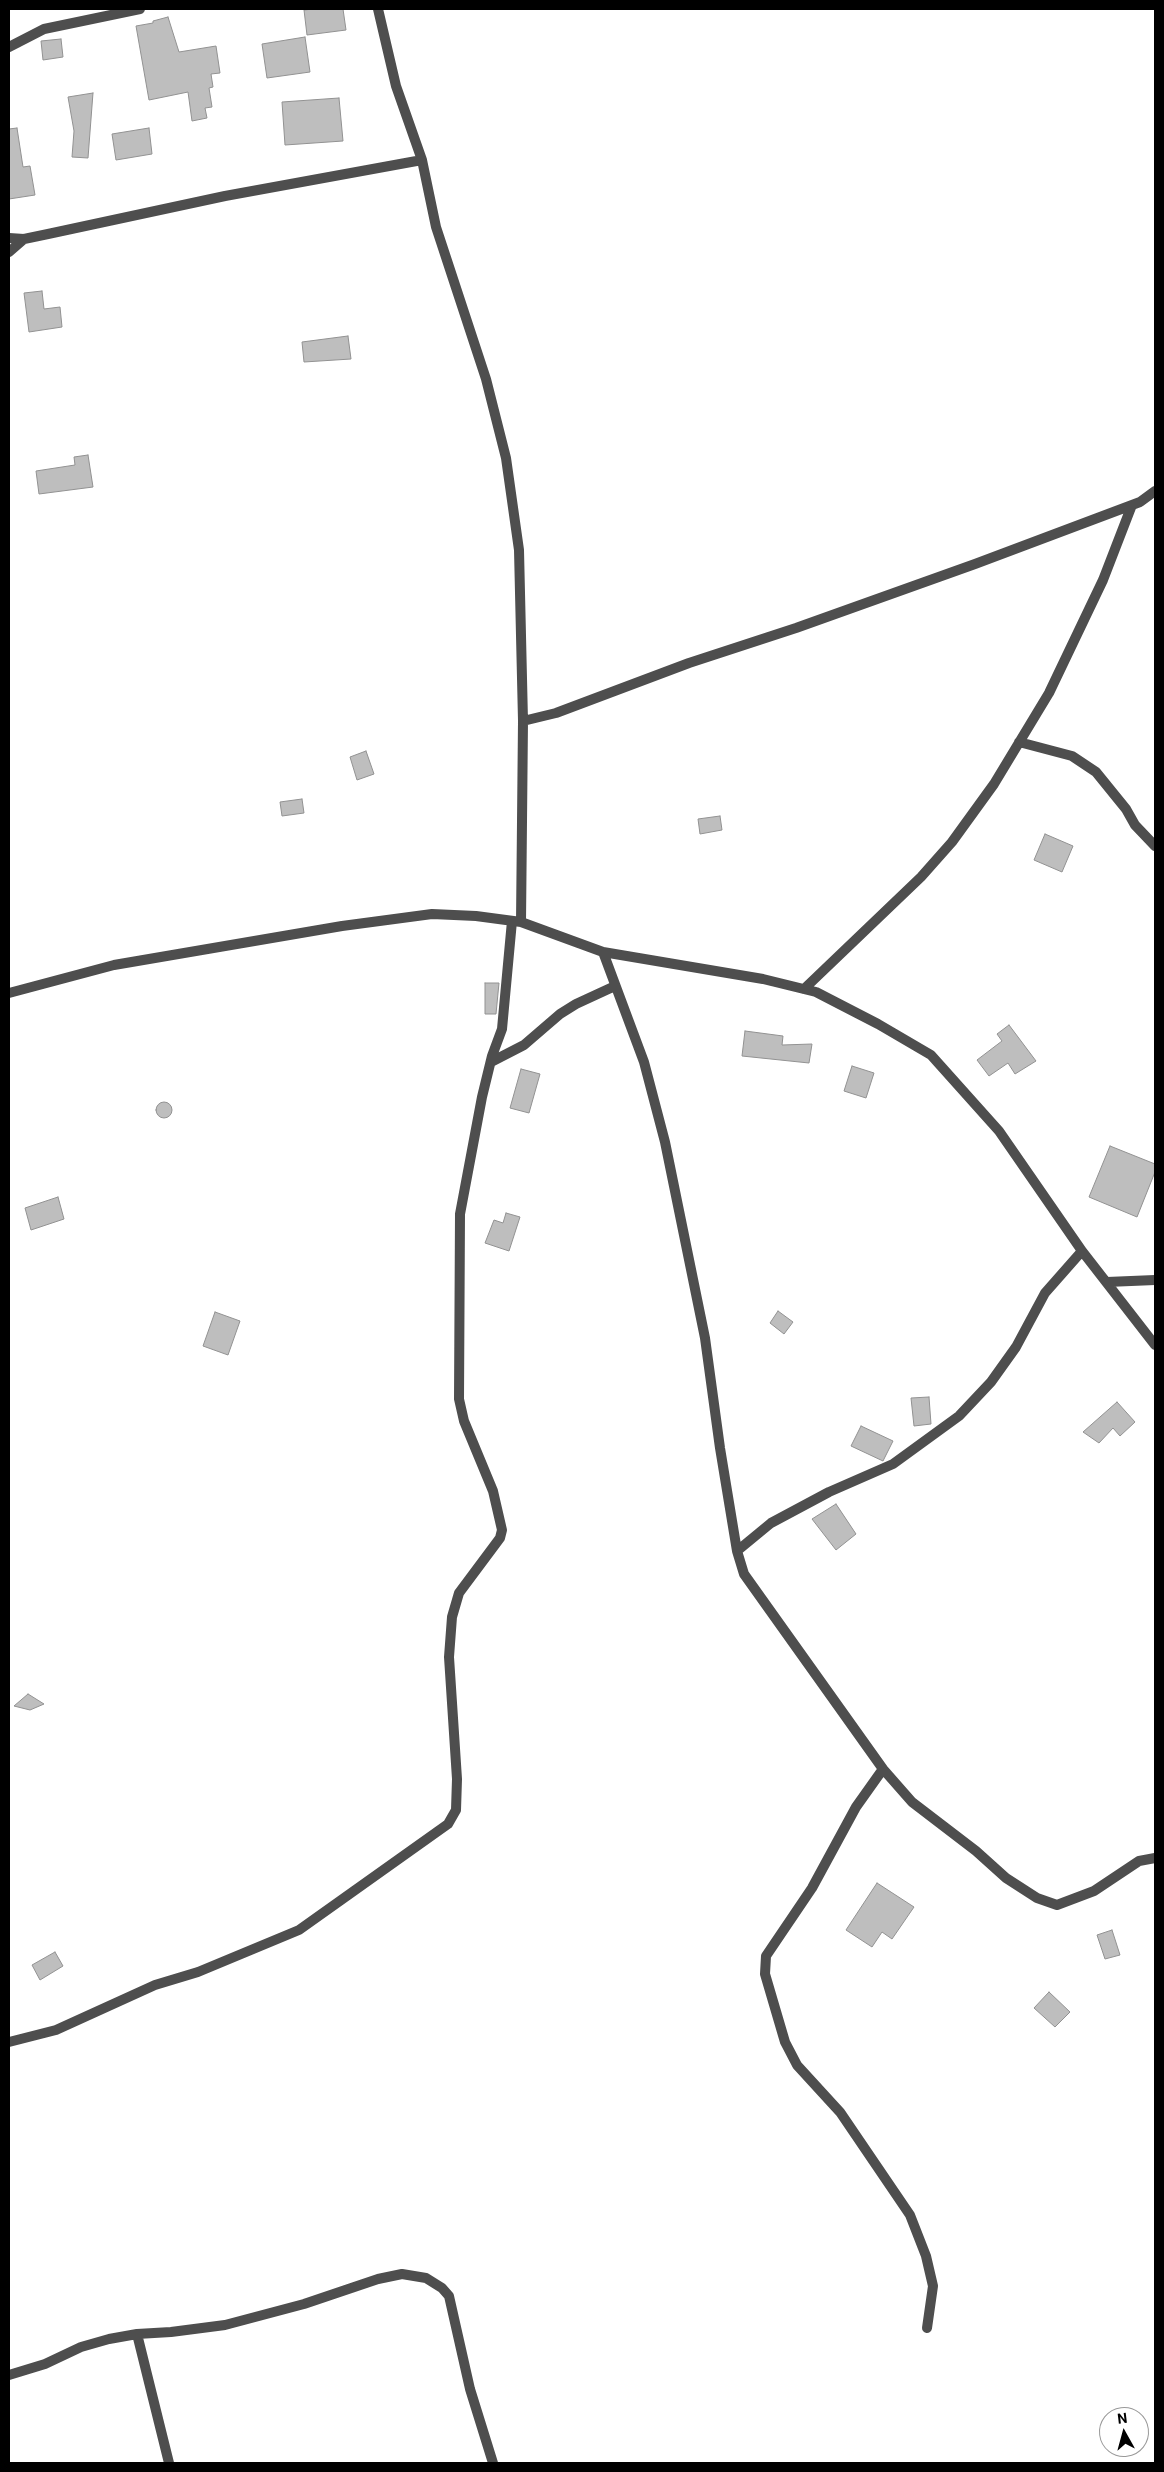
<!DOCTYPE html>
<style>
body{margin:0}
#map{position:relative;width:1164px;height:2472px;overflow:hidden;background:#fff;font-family:Roboto,sans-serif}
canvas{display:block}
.frame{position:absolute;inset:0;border:10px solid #000;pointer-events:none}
.north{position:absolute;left:1099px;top:2407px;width:50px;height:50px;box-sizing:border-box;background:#fff;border:1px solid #999;border-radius:50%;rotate:353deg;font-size:14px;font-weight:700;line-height:20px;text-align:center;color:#000}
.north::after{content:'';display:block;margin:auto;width:18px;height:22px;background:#000;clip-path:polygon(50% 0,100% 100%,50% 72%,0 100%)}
</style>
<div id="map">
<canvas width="1164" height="2472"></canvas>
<div class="frame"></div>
<div class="north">N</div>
</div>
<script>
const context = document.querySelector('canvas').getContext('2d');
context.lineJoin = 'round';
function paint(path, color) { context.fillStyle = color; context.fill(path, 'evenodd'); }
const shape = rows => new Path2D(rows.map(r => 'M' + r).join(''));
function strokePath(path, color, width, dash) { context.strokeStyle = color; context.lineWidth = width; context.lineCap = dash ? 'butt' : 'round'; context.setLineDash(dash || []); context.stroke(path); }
const building = shape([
 [313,9,343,9,346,30,307,35,304,10,313,9],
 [168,17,179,52,216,46,220,73,211,74,213,87,209,88,212,107,205,108,207,118,192,121,188,92,149,100,136,26,153,23,153,21,168,17],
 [305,37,310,72,267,78,262,44,305,37],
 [61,39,63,57,43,60,41,41,61,39],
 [93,93,88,158,72,157,74,131,68,97,93,93],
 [339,98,343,141,285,145,282,102,339,98],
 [17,128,23,167,30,166,35,195,9,199,9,129,17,128],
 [149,128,152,154,116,160,112,134,149,128],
 [42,291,44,309,60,307,62,327,29,332,24,293,42,291],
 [348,336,351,359,304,362,302,342,348,336],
 [88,455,93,487,39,494,36,471,75,465,74,457,88,455],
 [366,751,374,774,357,780,350,757,366,751],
 [302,799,304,813,282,816,280,802,302,799],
 [720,816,722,830,700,834,698,819,720,816],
 [1045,834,1073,846,1062,872,1034,860,1045,834],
 [485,983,499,983,496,1014,485,1014,485,983],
 [1009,1025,1036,1061,1015,1074,1008,1063,989,1076,977,1060,1002,1041,997,1034,1009,1025],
 [745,1031,783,1036,782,1045,812,1044,809,1063,742,1056,745,1031],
 [852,1066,874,1073,866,1098,844,1091,852,1066],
 [521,1069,540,1074,529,1113,510,1108,521,1069],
 '156 1110a8 8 0 1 1 16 0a8 8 0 1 1-16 0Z',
 [1110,1146,1155,1164,1155,1172,1137,1217,1089,1197,1110,1146],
 [58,1197,64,1219,31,1230,25,1208,58,1197],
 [506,1213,520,1217,509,1251,485,1243,494,1220,503,1223,506,1213],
 [778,1311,793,1322,784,1334,770,1323,778,1311],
 [215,1312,240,1321,228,1355,203,1346,215,1312],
 [929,1397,931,1424,914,1426,911,1398,929,1397],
 [1117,1402,1135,1422,1120,1436,1113,1428,1099,1443,1083,1432,1117,1402],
 [861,1426,893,1441,883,1461,851,1446,861,1426],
 [836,1504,856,1534,836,1550,812,1519,836,1504],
 [28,1694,44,1704,30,1710,14,1706,28,1694],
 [877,1883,914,1907,892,1939,882,1932,872,1947,846,1930,877,1883],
 [1112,1930,1120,1955,1105,1959,1097,1935,1112,1930],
 [55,1952,63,1966,40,1980,32,1965,55,1952],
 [1049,1992,1070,2012,1055,2027,1034,2008,1049,1992]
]);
const minor = shape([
 [378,9,396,86,422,160,436,227,486,379,506,458,519,550,523,721,521,922],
 [9,47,44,29,140,9],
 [9,238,24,239],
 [9,252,24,239,48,234,225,196,422,160],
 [523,721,556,713,689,663,796,628,975,564,1140,502,1155,491],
 [1019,742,1072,756,1096,772,1126,809,1135,825,1155,846],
 [603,952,644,1062,665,1142,705,1338,720,1448,737,1551,744,1574,883,1769,912,1802,976,1851,1006,1878,1037,1898,1057,1905,1094,1891,1139,1861,1155,1858],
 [804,989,921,877,952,842,994,784,1049,693,1103,580,1132,505],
 [9,993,114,965,342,926,432,914,476,916,521,922,603,952,763,979,816,992,878,1024,931,1055,999,1131,1082,1251,1155,1345],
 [491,1062,524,1045,560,1014,576,1004,615,986],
 [1107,1282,1155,1280],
 [737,1551,771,1523,829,1492,893,1464,959,1416,991,1382,1016,1347,1045,1293,1082,1251],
 [883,1769,856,1807,812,1888,766,1956,765,1974,785,2042,797,2065,840,2112,910,2215,926,2256,933,2286,927,2328],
 [9,2042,56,2030,155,1985,198,1972,299,1930,448,1824,456,1810,457,1779,449,1657,452,1617,459,1593,500,1538,502,1530,493,1491,464,1421,459,1399,460,1214,482,1097,492,1056,502,1029,512,921],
 [137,2334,169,2463],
 [9,2375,45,2364,81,2347,109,2339,137,2334,171,2332,225,2325,304,2304,378,2279,402,2274,426,2278,442,2288,449,2296,470,2389,493,2463]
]);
paint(building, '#bebebe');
strokePath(building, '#929292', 1);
strokePath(minor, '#4e4e4e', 10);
</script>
